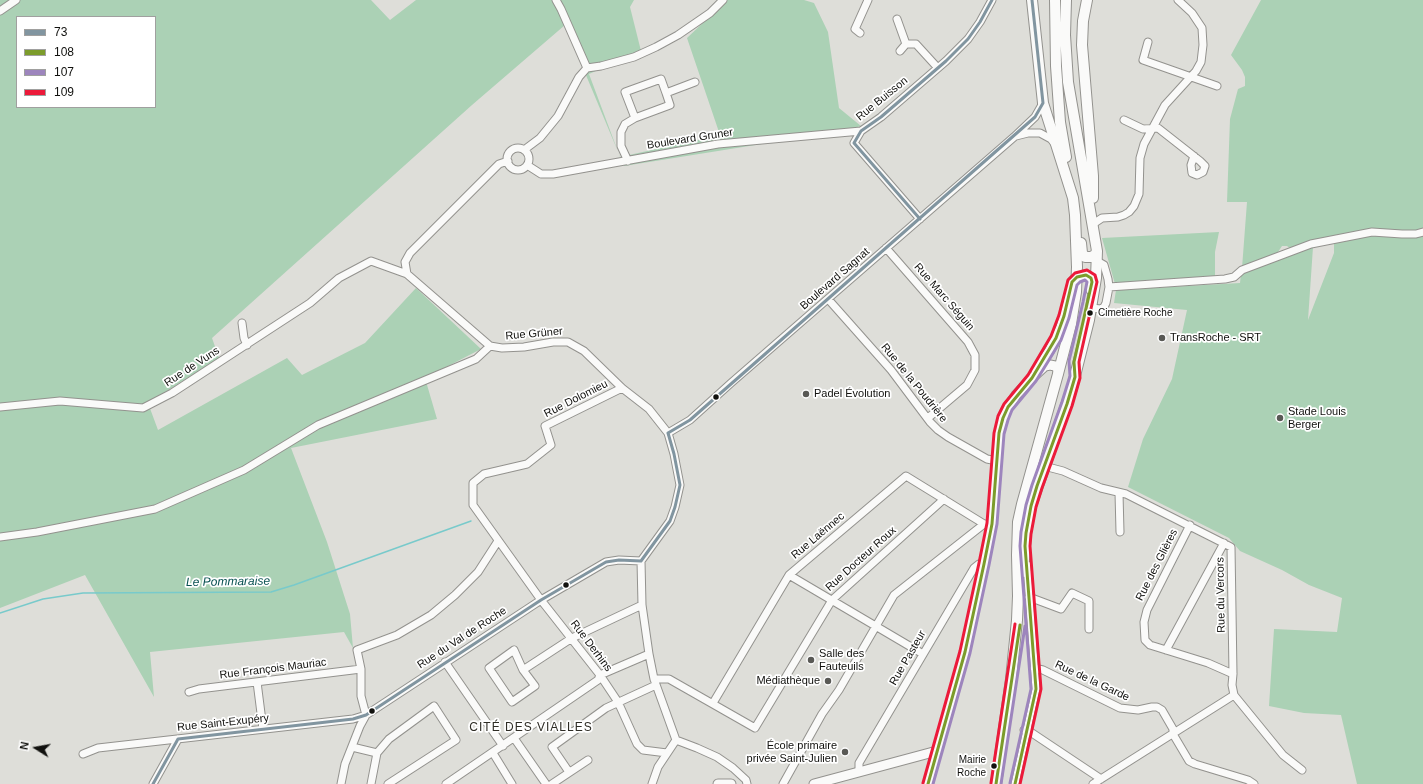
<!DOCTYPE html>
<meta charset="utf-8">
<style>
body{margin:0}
#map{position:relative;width:1423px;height:784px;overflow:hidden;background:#deded9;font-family:Arial,sans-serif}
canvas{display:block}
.legend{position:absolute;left:16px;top:16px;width:140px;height:92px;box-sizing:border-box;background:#fff;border:1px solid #a0a09f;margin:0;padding:5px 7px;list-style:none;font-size:12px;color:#11110e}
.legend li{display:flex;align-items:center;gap:8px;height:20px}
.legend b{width:20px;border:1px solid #a0a09f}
.north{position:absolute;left:16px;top:728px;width:40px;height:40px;-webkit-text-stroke:3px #fff;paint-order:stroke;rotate:281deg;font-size:11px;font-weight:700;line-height:16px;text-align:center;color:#11110e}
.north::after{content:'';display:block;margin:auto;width:14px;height:18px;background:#11110e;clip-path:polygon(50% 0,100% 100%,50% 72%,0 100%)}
</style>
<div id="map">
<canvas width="1423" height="784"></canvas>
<ul class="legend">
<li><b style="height:5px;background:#8195a0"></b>73</li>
<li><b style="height:5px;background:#7c9c2b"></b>108</li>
<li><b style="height:5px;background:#9d85bd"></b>107</li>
<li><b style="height:5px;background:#ec1a3a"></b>109</li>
</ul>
<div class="north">N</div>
</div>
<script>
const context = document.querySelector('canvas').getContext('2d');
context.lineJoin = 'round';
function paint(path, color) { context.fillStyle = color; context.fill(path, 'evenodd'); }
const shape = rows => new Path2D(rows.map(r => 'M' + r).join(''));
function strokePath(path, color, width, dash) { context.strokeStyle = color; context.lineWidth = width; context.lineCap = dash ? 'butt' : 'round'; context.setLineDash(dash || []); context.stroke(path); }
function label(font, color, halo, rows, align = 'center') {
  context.font = font + ' Arial,sans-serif'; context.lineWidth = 3.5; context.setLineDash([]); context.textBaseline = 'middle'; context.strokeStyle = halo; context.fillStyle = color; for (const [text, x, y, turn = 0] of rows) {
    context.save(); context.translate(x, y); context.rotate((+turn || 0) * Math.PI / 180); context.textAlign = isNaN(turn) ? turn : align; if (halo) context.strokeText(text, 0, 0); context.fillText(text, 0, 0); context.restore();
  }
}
const green = shape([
 [0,0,371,0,390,20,416,0,634,0,630,7,641,51,589,74,620,157,720,135,687,38,727,0,804,0,814,3,828,32,839,108,861,126,843,131,624,166,565,25,472,105,212,338,219,358,148,403,158,430,287,358,302,375,365,343,416,288,481,349,425,378,437,419,291,448,327,542,350,614,353,648,344,632,150,652,154,697,85,575,0,608],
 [17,17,155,17,155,107,17,107],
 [1261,0,1423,0,1423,784,1357,784,1341,715,1304,713,1269,706,1274,629,1337,632,1342,598,1309,585,1282,570,1240,551,1229,538,1128,487,1143,439,1172,379,1187,310,1114,303,1116,290,1240,283,1241,274,1313,247,1308,320,1334,253,1334,236,1291,249,1287,246,1282,246,1276,255,1242,268,1247,202,1227,202,1230,119,1238,89,1245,86,1245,77,1242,70,1231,55],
 [1219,232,1215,252,1215,277,1115,284,1102,238]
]);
const stream = shape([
 [0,613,43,599,83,593,271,592,294,585,471,521]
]);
const minor = shape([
 [556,0,561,9,587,68],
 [0,11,16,0],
 [897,19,906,44],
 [860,33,855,29,868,0],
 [1148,42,1143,60,1217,86],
 [900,51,906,44,916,44,937,67],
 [666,93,661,79,625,92,635,118,670,105,666,93,695,82],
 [1124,120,1143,129,1158,128,1200,161,1205,166,1203,172,1197,175,1192,173,1191,165,1194,156],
 [1016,136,1028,133,1040,133,1051,139,1055,144],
 '507 159a11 11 0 1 1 22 0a11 11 0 1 1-22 0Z',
 [524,150,540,138,558,116,579,77,587,68,601,66,634,57,656,47,678,35,710,13,723,0],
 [628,161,621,146,621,132,625,124,635,118],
 [527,165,541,174,553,174,718,144,861,131],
 [920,219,854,143,861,131,881,117,946,61,968,39,980,22,992,0],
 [1093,224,1102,218,1118,217,1124,215,1129,212,1134,206,1139,194,1140,158,1144,144,1165,105,1196,71,1201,62,1203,45,1202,28,1192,13,1178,0],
 [886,248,968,342,975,355,975,370,967,385,928,418],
 [407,274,405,262,410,253,499,164,508,161],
 [1109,287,1225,279,1234,277,1242,270,1311,244,1372,232,1402,234,1416,234,1423,232],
 [828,299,891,370,930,422,938,430,948,437,987,459,997,461],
 [1091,308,1101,309,1104,307,1106,303,1109,287,1108,279,1104,265,1097,261],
 [242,323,244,338,247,345],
 [622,388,545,426,551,445,527,464,484,474,473,483,473,505,541,600,600,675,618,702,637,744,643,750,667,753],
 [0,407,60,401,143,408,172,393,310,303,339,278,371,261,407,274,490,346,502,348,524,347,553,342,568,342,584,351,622,388,649,409,668,433,674,454,680,485,675,507,670,521,641,561,642,605,649,654,654,679,676,740],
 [668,433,690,420,731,383,1014,137,1035,117,1043,103],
 [1044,466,1063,471,1101,488,1126,494,1231,547,1233,674,1232,685,1234,695,1283,755,1302,770],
 [1119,493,1120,532],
 [1190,525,1147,610,1144,622,1145,640,1150,645,1208,663,1233,674],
 [0,537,37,532,155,509,244,470,318,425,476,359,490,346],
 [789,575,923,654],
 [1029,597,1061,609,1072,593,1089,601,1089,629],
 [514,650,523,670,535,686,512,702,489,668,514,650],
 [1166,650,1224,543],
 [445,662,503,746],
 [1034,668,1043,670,1120,708,1138,710,1152,707,1157,707,1162,710,1173,729,1173,734,1189,761,1195,764,1248,780,1254,784],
 [523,670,572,638,642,605],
 [654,679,669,679,755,728,832,600,944,499],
 [257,682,263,729],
 [189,692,199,689,361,669],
 [713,703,789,575,906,476,984,524],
 [366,715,361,696,361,669,357,650,397,635,431,615,455,595,478,572,498,541],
 [1024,730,1029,731,1101,779],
 [514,738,546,784],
 [676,740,697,748,717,757,733,768,746,780,747,784],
 [352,747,377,753],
 [493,753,512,784],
 [83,754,98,748,353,719,366,715],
 [569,772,552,747,606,708,656,685],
 [859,772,859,763,974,568,979,564,984,564],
 [153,784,178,739],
 [341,784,345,764,360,726,366,715,541,600,606,562,619,560,641,561],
 [371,784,377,753,389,739,434,706,456,740,388,784],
 [446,784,598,680,600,675,649,654],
 [552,784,588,760],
 [652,784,658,767,676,740],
 [783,784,822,714,839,690,894,595,984,524,987,524],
 [1015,784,1036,689,1027,565],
 [1093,784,1234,695]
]);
const tertiary = shape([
 [1036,371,1050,350,1061,327,1068,302,1072,282,1077,277,1083,275,1089,276,1092,282,1091,290],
 [718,784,731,784],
 [814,784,937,751],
 [928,784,965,652,984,564,992,524,999,433,1003,418,1008,407,1016,395,1032,378,1045,366,1050,365,1055,366,1058,369,1058,374]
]);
const secondary = shape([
 [1055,0,1056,66,1060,122,1066,157],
 [1087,0,1083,21,1082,45,1093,176,1093,198],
 [1081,243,1082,253,1085,257,1091,257,1095,255,1097,251],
 [1023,572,1026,533,1031,506,1072,388,1089,320,1096,278,1097,251,1068,82,1065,35,1066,0],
 [996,784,1011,679,1017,620,1018,596,1017,555,1018,522,1022,504,1058,374,1071,324,1076,292,1077,267,1075,215,1073,198,1043,103,1032,0]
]);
const bus1 = shape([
 [920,219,854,143,861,131,881,117,946,61,968,39,980,22,992,0],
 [668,433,690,420,1035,117,1043,103,1032,0],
 [641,561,670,521,675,507,680,485,674,454,668,433],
 [178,739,353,719,366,715,541,600,606,562,619,560,641,561],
 [153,784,178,739]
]);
const bus2 = shape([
 [928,784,965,652,984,564,992,524,999,433,1003,418,1008,407,1032,378,1056,338,1064,316,1072,282,1077,277,1086,275,1091,278,1092,282,1074,362,1075,377,1067,404,1037,486,1031,506,1026,533,1025,546,1036,689,1015,784],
 [996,784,1020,625]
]);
const bus3 = shape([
 [933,784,970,653,989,565,997,524,1004,434,1008,420,1012,410,1036,381,1049,360,1061,340,1069,318,1077,285,1080,282,1085,280,1087,282,1083,302,1069,361,1070,376,1062,402,1032,485,1026,505,1021,532,1020,546,1031,689,1010,783],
 [1001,784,1025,626]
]);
const bus4 = shape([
 [923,783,960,651,979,563,987,523,994,433,998,416,1004,404,1028,375,1051,336,1059,315,1068,280,1075,273,1087,270,1095,275,1097,282,1079,362,1080,378,1072,406,1042,488,1036,507,1031,534,1030,546,1041,689,1020,784],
 [991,783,1015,624]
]);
const markers = [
 [1090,313,3.5,"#11110e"],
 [1162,338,4,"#595955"],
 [806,394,4,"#595955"],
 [716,397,3.5,"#11110e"],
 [1280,418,4,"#595955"],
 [566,585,3.5,"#11110e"],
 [811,660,4,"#595955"],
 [828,681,4,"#595955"],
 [372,711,3.5,"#11110e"],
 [845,752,4,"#595955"],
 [994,766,3.5,"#11110e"]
];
const busNames = [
 ["Cimetière Roche",1098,313],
 ["Mairie",986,760,"right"],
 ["Roche",986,773,"right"]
];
const streetNames = [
 ["Rue Buisson",882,99,-39],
 ["Boulevard Gruner",690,139,-9],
 ["Boulevard Sagnat",835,279,-41],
 ["Rue Marc Séguin",944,297,49],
 ["Rue Grüner",534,334,-5],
 ["Rue de Vuns",192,367,-33],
 ["Rue de la Poudrière",914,383,51],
 ["Rue Dolomieu",576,399,-27],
 ["Rue Laënnec",818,536,-40],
 ["Rue Docteur Roux",861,559,-42],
 ["Rue des Glières",1157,565,-63],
 ["Rue du Vercors",1221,595,-91],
 ["Rue du Val de Roche",462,638,-33],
 ["Rue Derhins",591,646,53],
 ["Rue Pasteur",908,658,-60],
 ["Rue François Mauriac",273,669,-7],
 ["Rue de la Garde",1092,681,25],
 ["Rue Saint-Exupéry",223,723,-6]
];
const poiNames = [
 ["TransRoche - SRT",1170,338],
 ["Padel Évolution",814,394],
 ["Stade Louis",1288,412],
 ["Berger",1288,425],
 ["Salle des",819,654],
 ["Fauteuils",819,667],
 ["Médiathèque",820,681,"right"],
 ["École primaire",837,746,"right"],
 ["privée Saint-Julien",837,759,"right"]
];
const waterNames = [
 ["Le Pommaraise",228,582,-1]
];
const neighbourhoodNames = [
 ["CITÉ DES VIALLES",531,728]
];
paint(green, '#abd1b5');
strokePath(stream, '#78cacb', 1.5);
strokePath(minor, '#93928e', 9);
strokePath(tertiary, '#93928e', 11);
strokePath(secondary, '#93928e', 12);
strokePath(minor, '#fafaf9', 7);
strokePath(tertiary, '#fafaf9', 9);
strokePath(secondary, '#fafaf9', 10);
strokePath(bus1, '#8195a0', 3);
strokePath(bus2, '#7c9c2b', 3);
strokePath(bus3, '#9d85bd', 3);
strokePath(bus4, '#ec1a3a', 3);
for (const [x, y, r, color] of markers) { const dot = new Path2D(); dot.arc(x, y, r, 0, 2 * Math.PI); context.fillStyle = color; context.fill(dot); strokePath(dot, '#fff', 1.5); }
label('10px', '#11110e', '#fff', busNames, 'left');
label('11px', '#11110e', '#fff', streetNames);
label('11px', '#11110e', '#fff', poiNames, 'left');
label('italic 12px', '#095152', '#fff', waterNames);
context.letterSpacing = '1px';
label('12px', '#2e2c25', '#fff', neighbourhoodNames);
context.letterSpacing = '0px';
</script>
